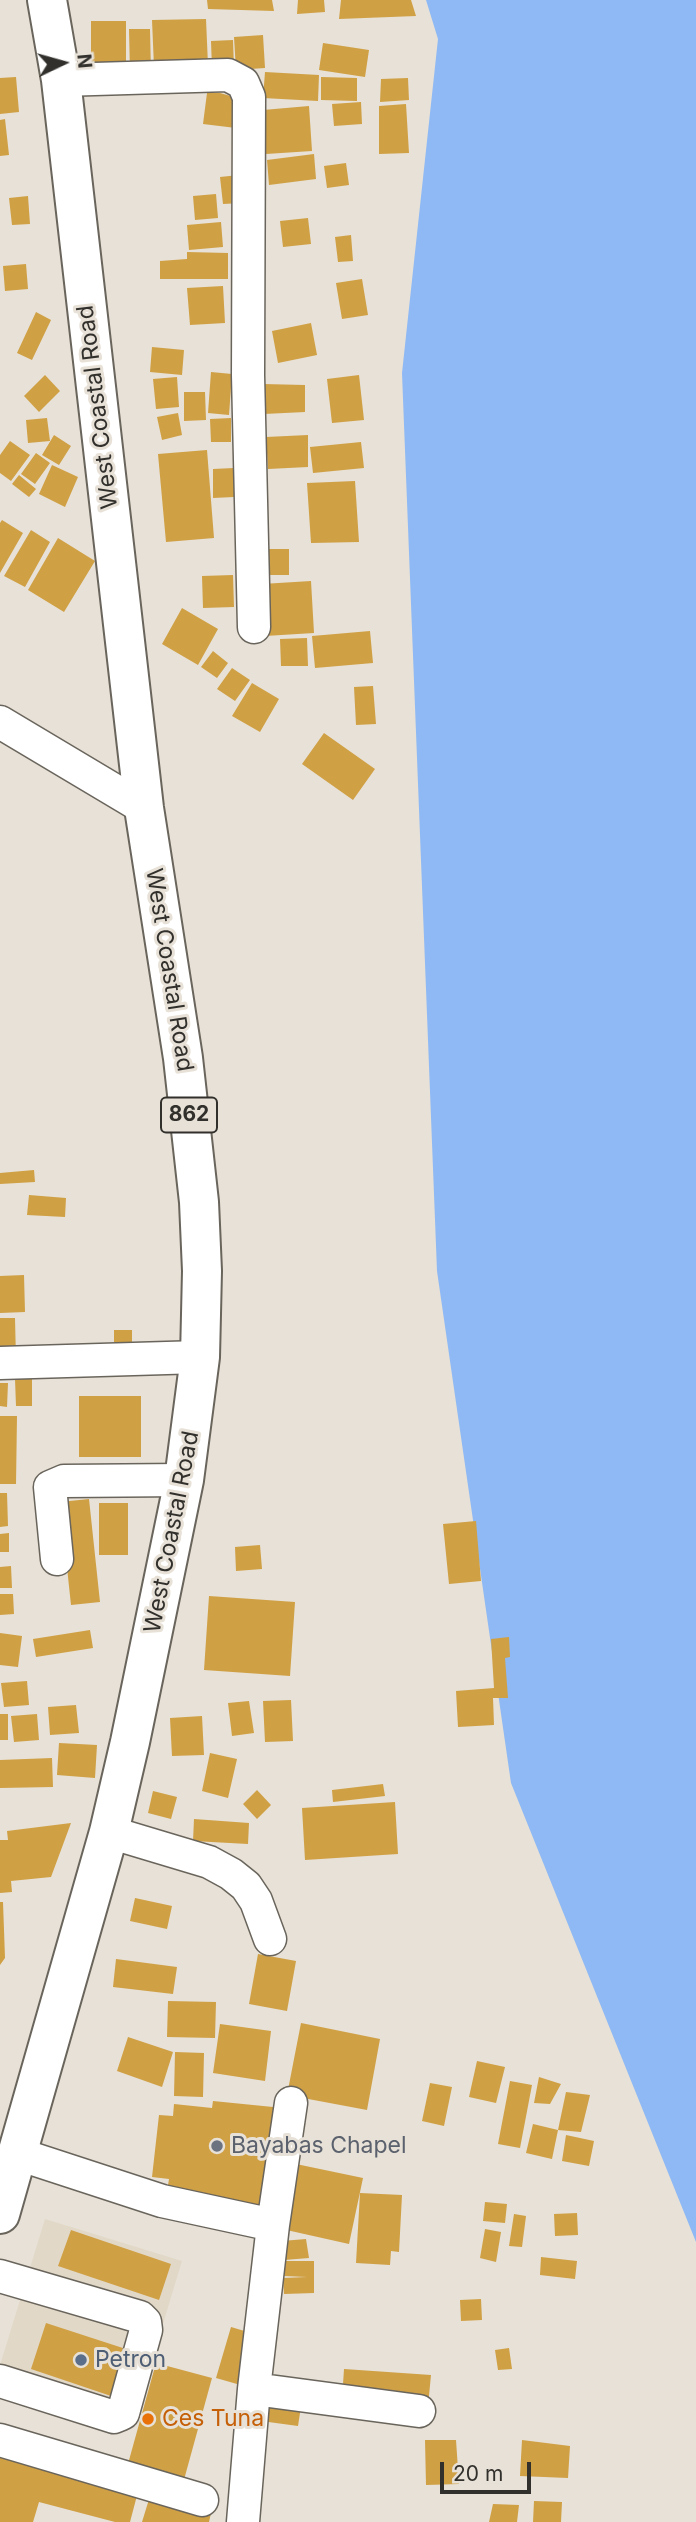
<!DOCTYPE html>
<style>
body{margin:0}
#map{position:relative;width:696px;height:2522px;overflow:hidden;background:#e7e1d7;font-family:Inter,sans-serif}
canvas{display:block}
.north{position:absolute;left:28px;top:28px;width:70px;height:70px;-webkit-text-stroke:5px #e7e1d7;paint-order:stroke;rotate:85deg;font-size:19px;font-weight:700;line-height:28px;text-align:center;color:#32302c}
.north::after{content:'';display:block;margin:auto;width:24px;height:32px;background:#32302c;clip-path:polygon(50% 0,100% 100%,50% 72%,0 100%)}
.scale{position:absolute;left:440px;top:2462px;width:91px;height:32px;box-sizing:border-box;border:4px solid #32302c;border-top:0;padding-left:9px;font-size:21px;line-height:24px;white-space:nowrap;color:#32302c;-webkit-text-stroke:5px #e7e1d7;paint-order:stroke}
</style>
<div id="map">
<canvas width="696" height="2522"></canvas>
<div class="north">N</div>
<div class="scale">20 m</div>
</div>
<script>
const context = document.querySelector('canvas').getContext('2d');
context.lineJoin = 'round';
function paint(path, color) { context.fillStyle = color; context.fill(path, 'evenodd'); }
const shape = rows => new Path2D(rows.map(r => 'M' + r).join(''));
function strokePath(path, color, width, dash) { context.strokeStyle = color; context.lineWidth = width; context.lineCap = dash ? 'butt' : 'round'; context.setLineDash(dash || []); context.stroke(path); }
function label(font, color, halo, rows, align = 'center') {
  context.font = font + ' Inter,sans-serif'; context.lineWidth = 6; context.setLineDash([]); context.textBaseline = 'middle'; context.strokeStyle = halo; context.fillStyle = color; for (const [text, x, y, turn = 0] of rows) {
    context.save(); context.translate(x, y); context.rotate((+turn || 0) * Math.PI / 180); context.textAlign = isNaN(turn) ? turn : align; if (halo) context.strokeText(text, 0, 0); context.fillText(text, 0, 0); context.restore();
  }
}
const built = shape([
 [45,2219,182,2261,136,2413,0,2371,0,2365]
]);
const water = shape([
 [426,0,696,0,696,2242,511,1783,437,1271,402,373,438,39]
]);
const building = shape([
 [207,0,272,0,274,11,208,9],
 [298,0,324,0,325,12,297,14],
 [341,0,411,0,416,16,339,19],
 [206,19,208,65,154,67,152,20],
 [91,21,126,21,126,73,91,73],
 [129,29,150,29,151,73,130,73],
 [263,35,265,68,236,70,234,37],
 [233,40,234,68,212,69,211,41],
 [323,43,369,50,365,77,319,70],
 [265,72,319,75,318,101,263,98],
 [16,77,19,112,0,114,0,78],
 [321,77,357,78,357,101,321,100],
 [408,78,409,100,380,102,381,79],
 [207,93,220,93,234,97,236,128,203,124],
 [361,102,362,124,334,126,332,104],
 [406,104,409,153,379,154,379,106],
 [309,106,312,151,266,154,263,110],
 [5,119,9,155,0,156,0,120],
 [314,154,316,179,269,185,267,160],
 [346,163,349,185,327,188,324,166],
 [239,175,242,203,223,204,220,177],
 [216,194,218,218,195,220,193,196],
 [28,196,30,224,12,225,9,198],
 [308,218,311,244,283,247,280,221],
 [221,222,223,247,189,250,187,225],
 [351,235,353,261,338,262,335,237],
 [187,252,228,253,228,279,160,279,160,261,187,259],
 [26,264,28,289,5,291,3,266],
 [362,279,368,315,342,319,336,283],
 [223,286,225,323,190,325,187,288],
 [36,312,51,320,32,360,17,353],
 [311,323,317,355,278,363,272,331],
 [152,347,184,350,182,375,150,372],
 [211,372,232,374,229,415,208,413],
 [45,375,60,391,39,412,24,396],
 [359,375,364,420,332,423,327,379],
 [177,377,179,407,156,409,153,379],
 [263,384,305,385,305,412,264,414],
 [184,392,205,392,206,420,184,421],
 [178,413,182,435,162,440,157,417],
 [47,418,50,441,28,443,26,420],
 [231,418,231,442,211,442,210,419],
 [54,435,71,446,59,465,42,455],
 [308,435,308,467,268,469,266,437],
 [10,441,30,455,11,481,0,473,0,455],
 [361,442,364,468,313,473,310,447],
 [207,450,214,538,166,542,158,454],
 [36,453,50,463,35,484,21,474],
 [52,465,78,477,65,507,39,494],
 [234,468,234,497,213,498,213,469],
 [19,475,36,489,29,497,12,484],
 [355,481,359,542,311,543,307,483],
 [2,520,23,533,0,573,0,523],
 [31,530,50,542,25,587,4,576],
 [58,538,95,561,64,612,28,590],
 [262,549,289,549,289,575,262,575],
 [233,575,234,607,203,608,202,576],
 [311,581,314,633,265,636,262,584],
 [182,608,218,629,198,665,162,644],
 [370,631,373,663,315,668,312,636],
 [307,638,308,666,281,666,280,639],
 [213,651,228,663,217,678,201,667],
 [232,668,250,680,235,701,217,689],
 [252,683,279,699,260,732,232,716],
 [373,686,376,724,356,725,354,687],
 [324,733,375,769,353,800,302,764],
 [34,1170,35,1182,0,1184,0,1173],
 [29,1195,66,1198,65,1217,27,1215],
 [24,1275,25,1312,0,1313,0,1276],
 [0,1318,15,1318,16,1360,0,1361],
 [114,1330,132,1330,132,1342,114,1342],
 [15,1379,32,1379,32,1406,16,1406],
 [0,1383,8,1383,7,1407,0,1406],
 [79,1396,141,1396,141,1457,79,1457],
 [0,1416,17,1416,16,1484,0,1484],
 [0,1493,7,1493,8,1526,0,1527],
 [89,1499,100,1602,71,1605,60,1502],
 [99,1503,128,1503,128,1555,99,1555],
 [476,1521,481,1581,449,1584,443,1524],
 [9,1533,9,1552,0,1552,0,1534],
 [260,1545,262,1569,236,1571,235,1547],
 [11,1566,12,1588,0,1588,0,1567],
 [0,1594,13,1594,14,1614,0,1615],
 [209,1596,295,1602,290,1676,204,1670],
 [90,1630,93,1648,36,1657,33,1639],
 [0,1633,22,1636,18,1667,0,1665],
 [509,1637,510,1657,505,1658,508,1698,493,1698,494,1725,458,1727,456,1691,494,1688,491,1639],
 [27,1681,29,1705,4,1707,1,1683],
 [291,1700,293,1741,265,1742,263,1701],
 [249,1701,254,1733,232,1736,228,1703],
 [76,1705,79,1733,50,1735,48,1707],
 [0,1714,8,1714,8,1740,0,1740],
 [37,1714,39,1740,14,1742,11,1716],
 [202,1716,204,1755,172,1756,170,1718],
 [59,1743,97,1745,95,1778,57,1775],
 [210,1753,237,1759,228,1798,202,1791],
 [52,1758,53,1787,0,1788,0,1760],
 [383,1784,385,1796,333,1802,332,1790],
 [257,1790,271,1805,257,1819,243,1804],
 [153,1791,177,1797,171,1819,148,1813],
 [395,1802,398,1854,305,1860,302,1808],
 [194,1819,249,1823,248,1844,193,1841],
 [71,1823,51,1877,11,1881,12,1892,0,1893,0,1840,8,1840,7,1831],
 [135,1898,172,1906,167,1929,130,1921],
 [0,1902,3,1902,5,1958,0,1965],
 [258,1954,296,1961,287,2011,249,2004],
 [116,1959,177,1967,173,1994,113,1987],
 [168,2001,216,2002,215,2038,167,2037],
 [301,2023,380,2039,367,2110,287,2095],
 [220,2024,271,2031,265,2081,213,2073],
 [128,2037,173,2052,162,2087,117,2071],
 [175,2052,204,2053,203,2097,174,2096],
 [477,2061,505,2067,496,2103,469,2097],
 [539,2077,561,2084,550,2104,534,2103],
 [510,2081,532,2085,520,2148,498,2144],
 [430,2083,452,2087,444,2126,422,2121],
 [566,2092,590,2095,581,2132,558,2130],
 [213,2101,283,2108,272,2209,166,2198,169,2179,152,2177,159,2115,173,2116,174,2104,212,2108],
 [533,2124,558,2130,552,2159,526,2153],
 [566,2135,594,2141,589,2166,562,2161],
 [296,2164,363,2178,349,2244,282,2229],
 [360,2193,402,2195,399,2252,391,2251,390,2265,356,2263],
 [485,2202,507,2204,505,2223,483,2221],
 [577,2213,578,2235,555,2236,554,2214],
 [514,2214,526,2216,522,2247,509,2246],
 [485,2229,501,2232,496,2262,480,2258],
 [71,2230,171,2264,159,2300,58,2266],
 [306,2239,309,2258,284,2260,282,2241],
 [541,2257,577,2261,575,2279,540,2275],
 [285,2261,314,2261,314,2293,284,2294,283,2278,307,2277,284,2276],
 [481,2299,482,2320,461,2321,460,2300],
 [46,2323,132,2351,117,2398,31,2369],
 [231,2327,258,2335,244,2386,216,2378],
 [509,2348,512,2369,498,2370,495,2350],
 [156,2363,212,2378,182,2487,126,2471],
 [344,2369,431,2375,428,2406,342,2400],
 [264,2395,302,2400,298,2426,261,2421],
 [425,2440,456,2440,459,2484,426,2485],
 [522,2440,570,2446,568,2478,520,2476],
 [0,2447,140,2484,130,2522,115,2522,39,2502,33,2522,0,2522],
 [150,2496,211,2513,209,2522,142,2522],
 [534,2501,562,2502,561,2522,533,2522],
 [493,2504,519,2505,517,2522,489,2522]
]);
const minor = shape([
 [61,80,228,75,243,83,249,97,248,375,254,627],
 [0,722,144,808],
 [0,1363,200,1357],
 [57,1559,50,1487,64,1481,184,1480],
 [109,1832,209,1862,231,1874,246,1886,256,1901,270,1939],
 [18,2154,162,2201,273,2225],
 [0,2276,140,2317,145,2322,146,2330,123,2413,119,2415,114,2417,0,2381],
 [254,2389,419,2411],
 [0,2440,202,2500],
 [243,2522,254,2389,273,2225,291,2103]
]);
const major = shape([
 [0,2214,109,1832,130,1742,184,1480,200,1357,202,1271,199,1202,183,1058,144,808,61,80,47,0]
]);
const markers = [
 [217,2146,7,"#6b7280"],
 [81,2360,7,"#5c6f8a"],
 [148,2419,7,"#e8710a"]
];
const shields = [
 [189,1115,56]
];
const shieldNames = [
 ["862",189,1115]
];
const streetNames = [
 ["West Coastal Road",98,407,-97],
 ["West Coastal Road",169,970,81],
 ["West Coastal Road",172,1532,-79]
];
const worshipNames = [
 ["Bayabas Chapel",231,2146]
];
const serviceNames = [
 ["Petron",95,2360]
];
const foodNames = [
 ["Ces Tuna",162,2419]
];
paint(built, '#e2d8c7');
paint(water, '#8eb9f4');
paint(building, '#d0a044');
strokePath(minor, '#6a655c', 35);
strokePath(major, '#6a655c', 42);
strokePath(minor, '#fff', 32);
strokePath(major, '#fff', 38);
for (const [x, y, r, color] of markers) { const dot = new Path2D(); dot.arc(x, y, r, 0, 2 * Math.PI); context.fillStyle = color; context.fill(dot); strokePath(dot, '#e7e1d7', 2.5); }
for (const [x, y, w] of shields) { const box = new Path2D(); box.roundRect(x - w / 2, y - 17.5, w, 35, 5); context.fillStyle = '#e7e1d7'; context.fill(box); strokePath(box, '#32302c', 2); }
label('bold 21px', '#32302c', null, shieldNames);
label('23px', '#32302c', '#e7e1d7', streetNames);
label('23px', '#5b616d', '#e7e1d7', worshipNames, 'left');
label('23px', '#4e5e75', '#e7e1d7', serviceNames, 'left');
label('23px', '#c56008', '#e7e1d7', foodNames, 'left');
</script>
